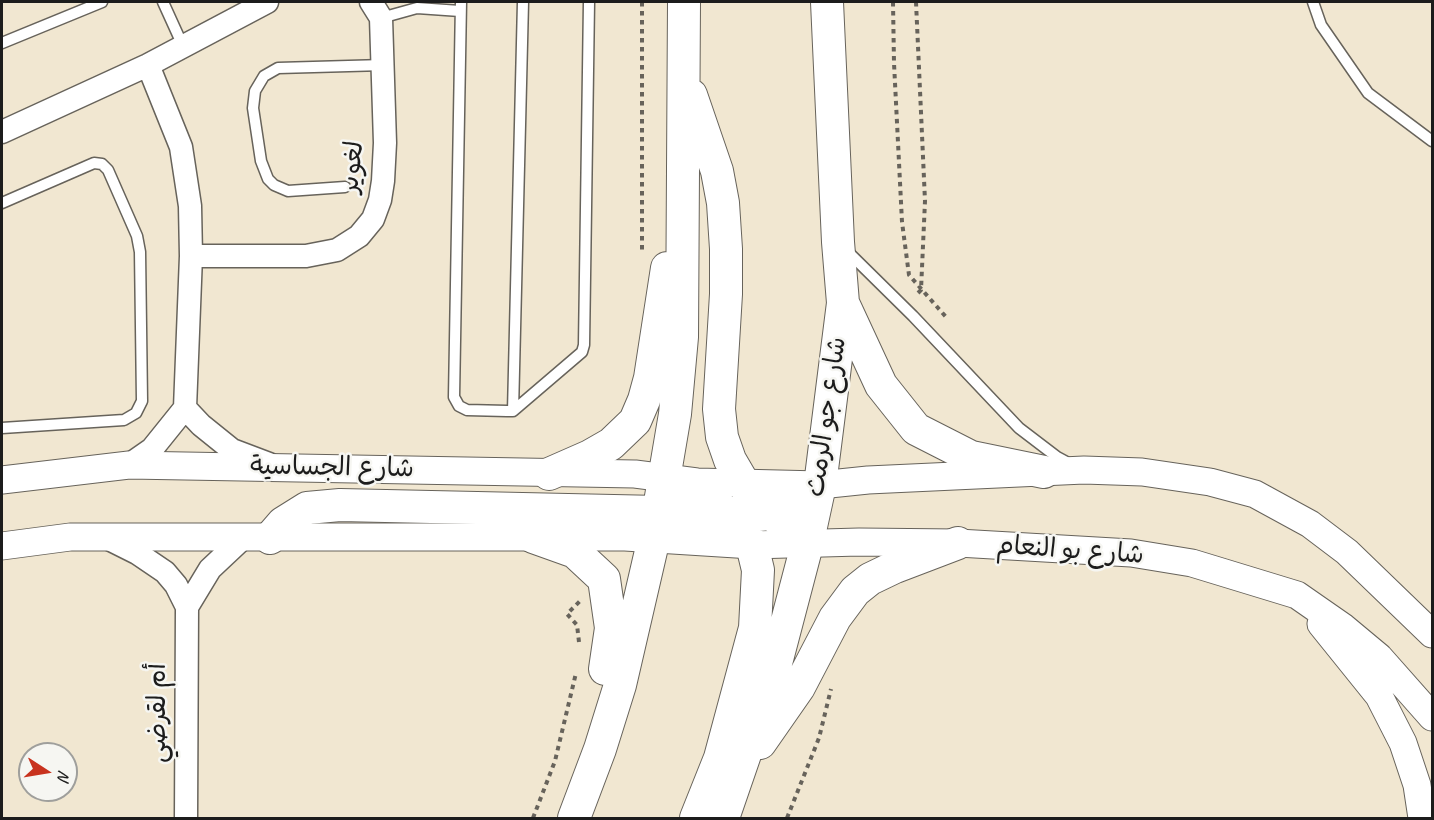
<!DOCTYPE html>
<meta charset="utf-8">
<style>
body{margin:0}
#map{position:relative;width:1434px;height:820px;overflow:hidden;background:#f1e7d1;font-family:Caveat,sans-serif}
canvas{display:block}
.frame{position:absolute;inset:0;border:3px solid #1c1c1c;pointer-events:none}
.north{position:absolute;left:18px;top:742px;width:60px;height:60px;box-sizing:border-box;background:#f6f6f2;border:2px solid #9f9f9c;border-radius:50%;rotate:102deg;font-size:16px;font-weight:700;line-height:24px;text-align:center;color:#1c1c1c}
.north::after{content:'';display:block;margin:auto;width:21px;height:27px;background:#c8321e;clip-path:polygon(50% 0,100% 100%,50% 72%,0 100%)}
</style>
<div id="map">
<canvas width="1434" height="820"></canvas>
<div class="frame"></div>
<div class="north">N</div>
</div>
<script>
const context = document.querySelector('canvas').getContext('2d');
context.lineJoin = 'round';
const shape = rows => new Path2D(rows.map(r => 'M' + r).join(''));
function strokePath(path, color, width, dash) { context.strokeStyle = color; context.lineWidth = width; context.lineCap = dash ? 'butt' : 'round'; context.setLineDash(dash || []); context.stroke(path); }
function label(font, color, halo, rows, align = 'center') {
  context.font = font + ' Caveat,"Playpen Sans Arabic",sans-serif'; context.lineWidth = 5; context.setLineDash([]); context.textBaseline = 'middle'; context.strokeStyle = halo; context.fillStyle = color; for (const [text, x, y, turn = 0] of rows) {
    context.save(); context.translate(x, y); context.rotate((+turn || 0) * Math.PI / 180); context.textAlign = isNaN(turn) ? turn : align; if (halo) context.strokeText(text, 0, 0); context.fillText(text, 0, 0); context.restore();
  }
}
const path = shape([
 [642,2,642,253],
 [893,2,894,63,902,222,909,275,946,317],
 [916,2,925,201,921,290,916,295],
 [579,642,577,625,567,614,580,601],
 [533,818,555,761,576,673],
 [787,818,819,738,831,689]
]);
const service = shape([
 [163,2,183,46],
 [461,2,454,397,459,406,467,410,507,411,513,411,582,352,584,345,589,2],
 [1313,2,1321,25,1368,93,1432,141],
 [381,18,417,8,460,11],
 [2,43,102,2],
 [345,187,288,191,274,185,268,179,261,161,253,108,255,91,264,76,278,68,384,65],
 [2,203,94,163,102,164,108,170,137,236,140,252,142,401,136,413,124,420,2,428],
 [845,249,913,316,1019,428,1057,457,1070,464],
 [513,411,523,2]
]);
const minor = shape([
 [2,132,148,65,267,2],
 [191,256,306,256,337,250,359,236,373,219,380,200,383,181,385,143,381,18,371,2],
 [185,408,201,425,232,450,269,464],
 [129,465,152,449,185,408,191,256,190,206,181,147,148,65],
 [105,537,137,553,165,572,176,585,187,607,186,818],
 [187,607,210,569,243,538]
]);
const tertiary = shape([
 [2,480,129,465,635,474,697,482,820,485,868,480,1084,470,1142,472,1210,482,1255,494,1310,524,1347,552,1432,634],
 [2,546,70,537,625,537,752,545,859,542,958,543,1131,553,1192,563,1297,595,1343,627,1379,657,1432,717],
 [1321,624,1379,696,1403,743,1417,785,1422,818]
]);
const secondary = shape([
 [691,95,717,171,723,203,726,249,726,294,719,409,722,437,730,460,751,496,782,523],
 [843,303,881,385,916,429,971,457,1044,472],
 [549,474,590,456,611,444,635,421,644,400,650,378,667,268],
 [664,479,689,489,735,517,752,545,758,570,755,628,720,758,696,818],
 [533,537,575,552,604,579,611,628,605,669],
 [270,538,283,523,307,508,340,505,659,512,698,517,735,517,770,514,785,509,795,504,820,485],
 [760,743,799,687,835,618,855,591,870,579,895,567,958,543],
 [574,818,600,749,620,685,654,538,675,414,682,337,684,2],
 [723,818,775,667,807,545,820,485,843,303,838,242,827,2]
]);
const streetNames = [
 ["لغوير",353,167,-84],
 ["شارع جو الرمث",827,417,-82],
 ["شارع الجساسية",332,468,1],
 ["شارع بو النعام",1070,551,4],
 ["أم لقرضي",158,713,-90]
];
strokePath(service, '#67635b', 13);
strokePath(minor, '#67635b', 25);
strokePath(tertiary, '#67635b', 29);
strokePath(secondary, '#67635b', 34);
strokePath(path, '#67635b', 4, [4.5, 4.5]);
strokePath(service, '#fff', 10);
strokePath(minor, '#fff', 22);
strokePath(tertiary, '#fff', 27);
strokePath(secondary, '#fff', 32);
label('26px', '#1c1c1c', '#f6f6f2', streetNames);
</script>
